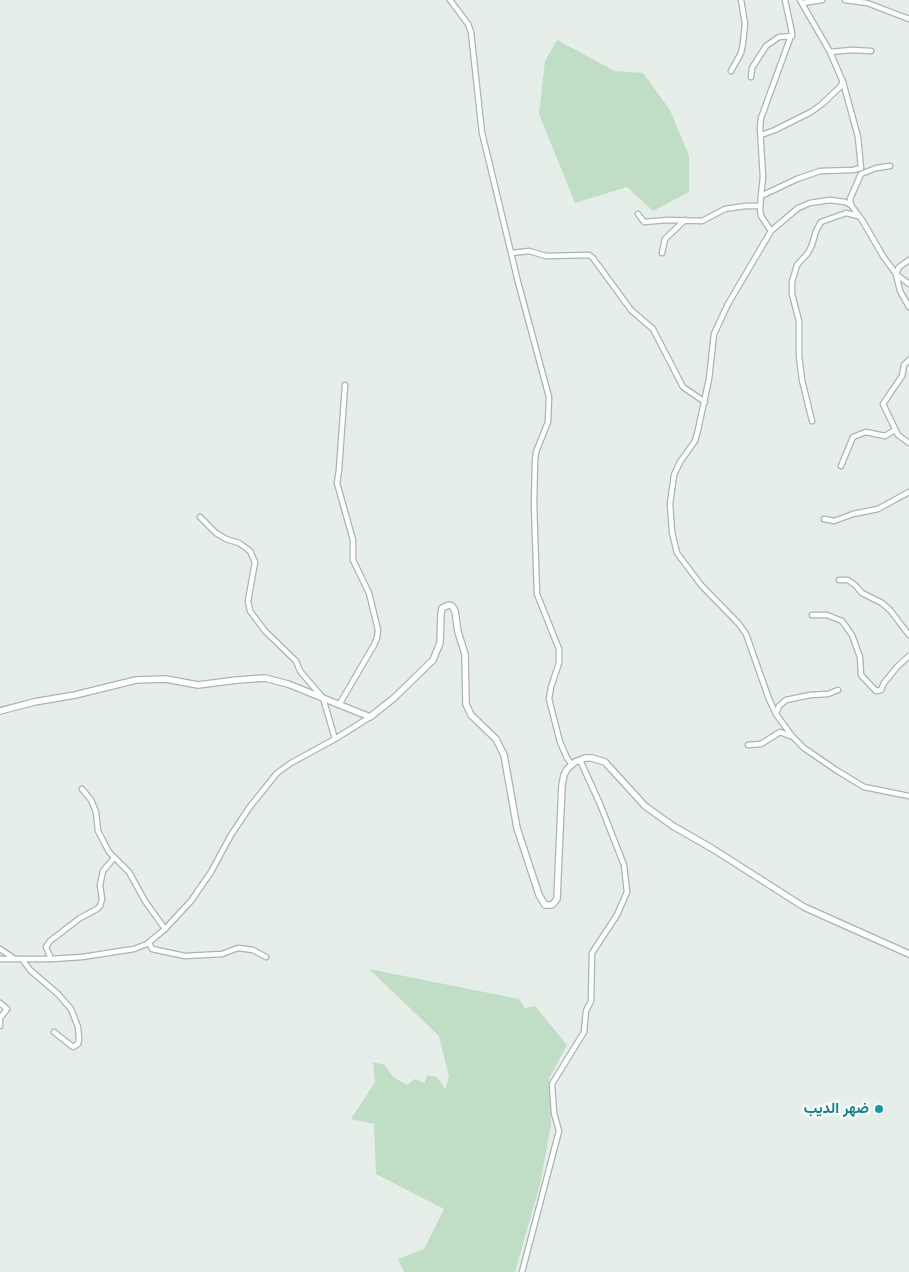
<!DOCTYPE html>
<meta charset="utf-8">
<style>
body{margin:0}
canvas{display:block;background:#e6eeea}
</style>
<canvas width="909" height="1272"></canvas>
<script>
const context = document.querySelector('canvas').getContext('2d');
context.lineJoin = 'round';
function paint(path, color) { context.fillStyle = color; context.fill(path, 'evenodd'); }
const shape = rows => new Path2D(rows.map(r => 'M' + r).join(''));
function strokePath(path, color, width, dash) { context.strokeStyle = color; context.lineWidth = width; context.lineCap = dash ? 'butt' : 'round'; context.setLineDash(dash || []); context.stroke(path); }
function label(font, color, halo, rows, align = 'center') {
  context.font = font + ' Karla,Vazirmatn,sans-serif'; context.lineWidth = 5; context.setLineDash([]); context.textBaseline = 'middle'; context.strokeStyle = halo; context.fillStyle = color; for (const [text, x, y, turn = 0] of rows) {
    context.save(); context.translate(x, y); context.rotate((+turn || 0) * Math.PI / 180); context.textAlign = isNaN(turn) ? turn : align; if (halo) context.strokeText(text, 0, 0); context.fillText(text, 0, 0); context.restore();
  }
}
const green = shape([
 [557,40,615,71,643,73,670,110,689,156,689,192,653,211,627,187,575,203,539,114,545,61],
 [369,969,519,999,525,1008,535,1006,567,1045,549,1079,551,1124,546,1152,540,1184,515,1272,404,1272,398,1259,424,1249,444,1209,376,1174,374,1124,351,1119,375,1082,373,1062,385,1065,393,1077,407,1085,415,1079,425,1083,427,1075,437,1077,445,1089,449,1077,439,1036]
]);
const minor = shape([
 [450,0,468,24,471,32,482,133,486,149,518,282,549,397,548,422,536,452,535,460,534,504,537,594,559,649,559,663,551,687,549,699,560,742,567,758,572,765],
 [845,0,867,3,909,19],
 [803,3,822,0],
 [830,52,852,50,871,51],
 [731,71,741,53,743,43,745,24,741,0],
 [751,77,752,68,766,46,779,37,792,36],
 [761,135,775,130,811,112,822,104,840,87,843,82],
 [761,196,763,177,760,128,761,118,792,33,785,0],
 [851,205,850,199,861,174,876,168,890,166],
 [638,214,644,222,667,220,702,221,725,209,745,206,760,206],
 [771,231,761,216,760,210,761,196,797,179,820,171,853,170,861,168,858,137,843,82,830,52,800,0],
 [512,253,529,251,546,256,589,255,593,258,631,310,653,329,683,387,705,402],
 [662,253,665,239,685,220],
 [909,260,899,267,896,274,900,291,909,307],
 [909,284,896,274,883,256,862,220,851,205,845,202,830,200,810,203,798,208,771,231,728,304,714,334,709,379,698,430,695,441,680,462,674,475,670,504,672,532,677,553,701,585,739,624,746,634,769,699,776,714,792,736,804,748,836,770,864,787,909,796],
 [909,360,904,365,902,376,883,404,898,435,909,443],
 [812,421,802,380,799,356,799,321,792,294,792,282,797,265,808,253,812,245,816,231,821,222,846,213,858,216],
 [841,466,853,437,866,432,885,436,895,430],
 [200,517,216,533,226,539,239,543,250,551,255,562,248,601,250,611,265,631,296,661,300,671,323,698,335,739],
 [824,519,834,521,853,514,878,509,909,492],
 [839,580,848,580,855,585,862,593,882,603,890,610,909,635],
 [812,615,827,615,842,621,852,635,860,657,861,675,876,691,881,690,884,683,897,667,909,656],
 [339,705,374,645,377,638,378,630,369,593,353,560,353,540,337,483,339,470,345,385],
 [776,714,779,706,786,700,810,695,828,694,838,690],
 [748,745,761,744,780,732,790,736],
 [82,789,91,800,96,812,98,831,109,852,129,872,145,901,165,929],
 [149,943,152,949,185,956,222,954,238,948,253,950,266,957],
 [0,949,12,957],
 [0,959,51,959,82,957,134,949,147,944,165,929,191,901,211,872,231,835,249,808,277,773,291,763,335,739,370,717],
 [22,959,30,970,58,994,71,1009,78,1027,79,1039,78,1044,73,1047,54,1032],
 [51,959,46,947,50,941,80,918,97,909,100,906,102,899,100,885,103,871,114,858],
 [0,1003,7,1009,0,1018],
 [0,1021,0,1026],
 [522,1272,559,1131,554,1113,552,1084,584,1032,586,1011,591,1001,592,953,617,915,627,892,624,865,600,804,580,760]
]);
const tertiary = shape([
 [0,711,34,702,75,695,136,680,166,679,198,685,237,680,265,678,288,684,370,717,394,698,433,660,440,643,441,614,442,608,449,605,452,606,455,611,458,632,465,654,466,704,471,715,496,739,504,755,517,828,539,895,545,905,552,905,557,899,562,785,564,775,567,769,575,762,585,758,592,758,605,762,645,806,673,826,713,849,804,907,909,954]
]);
const markers = [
 [879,1109,5,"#0f9aa8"]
];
const cultureNames = [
 ["ضهر الديب",869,1109]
];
paint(green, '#c0dec5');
strokePath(minor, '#a8b6b0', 7);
strokePath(tertiary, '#a8b6b0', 8);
strokePath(minor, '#fff', 4.5);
strokePath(tertiary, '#fff', 5.5);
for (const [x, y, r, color] of markers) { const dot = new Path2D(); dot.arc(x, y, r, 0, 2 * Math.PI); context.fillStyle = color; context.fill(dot); strokePath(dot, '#f6faf8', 2); }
label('bold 15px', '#0d838f', '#f6faf8', cultureNames, 'right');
</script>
